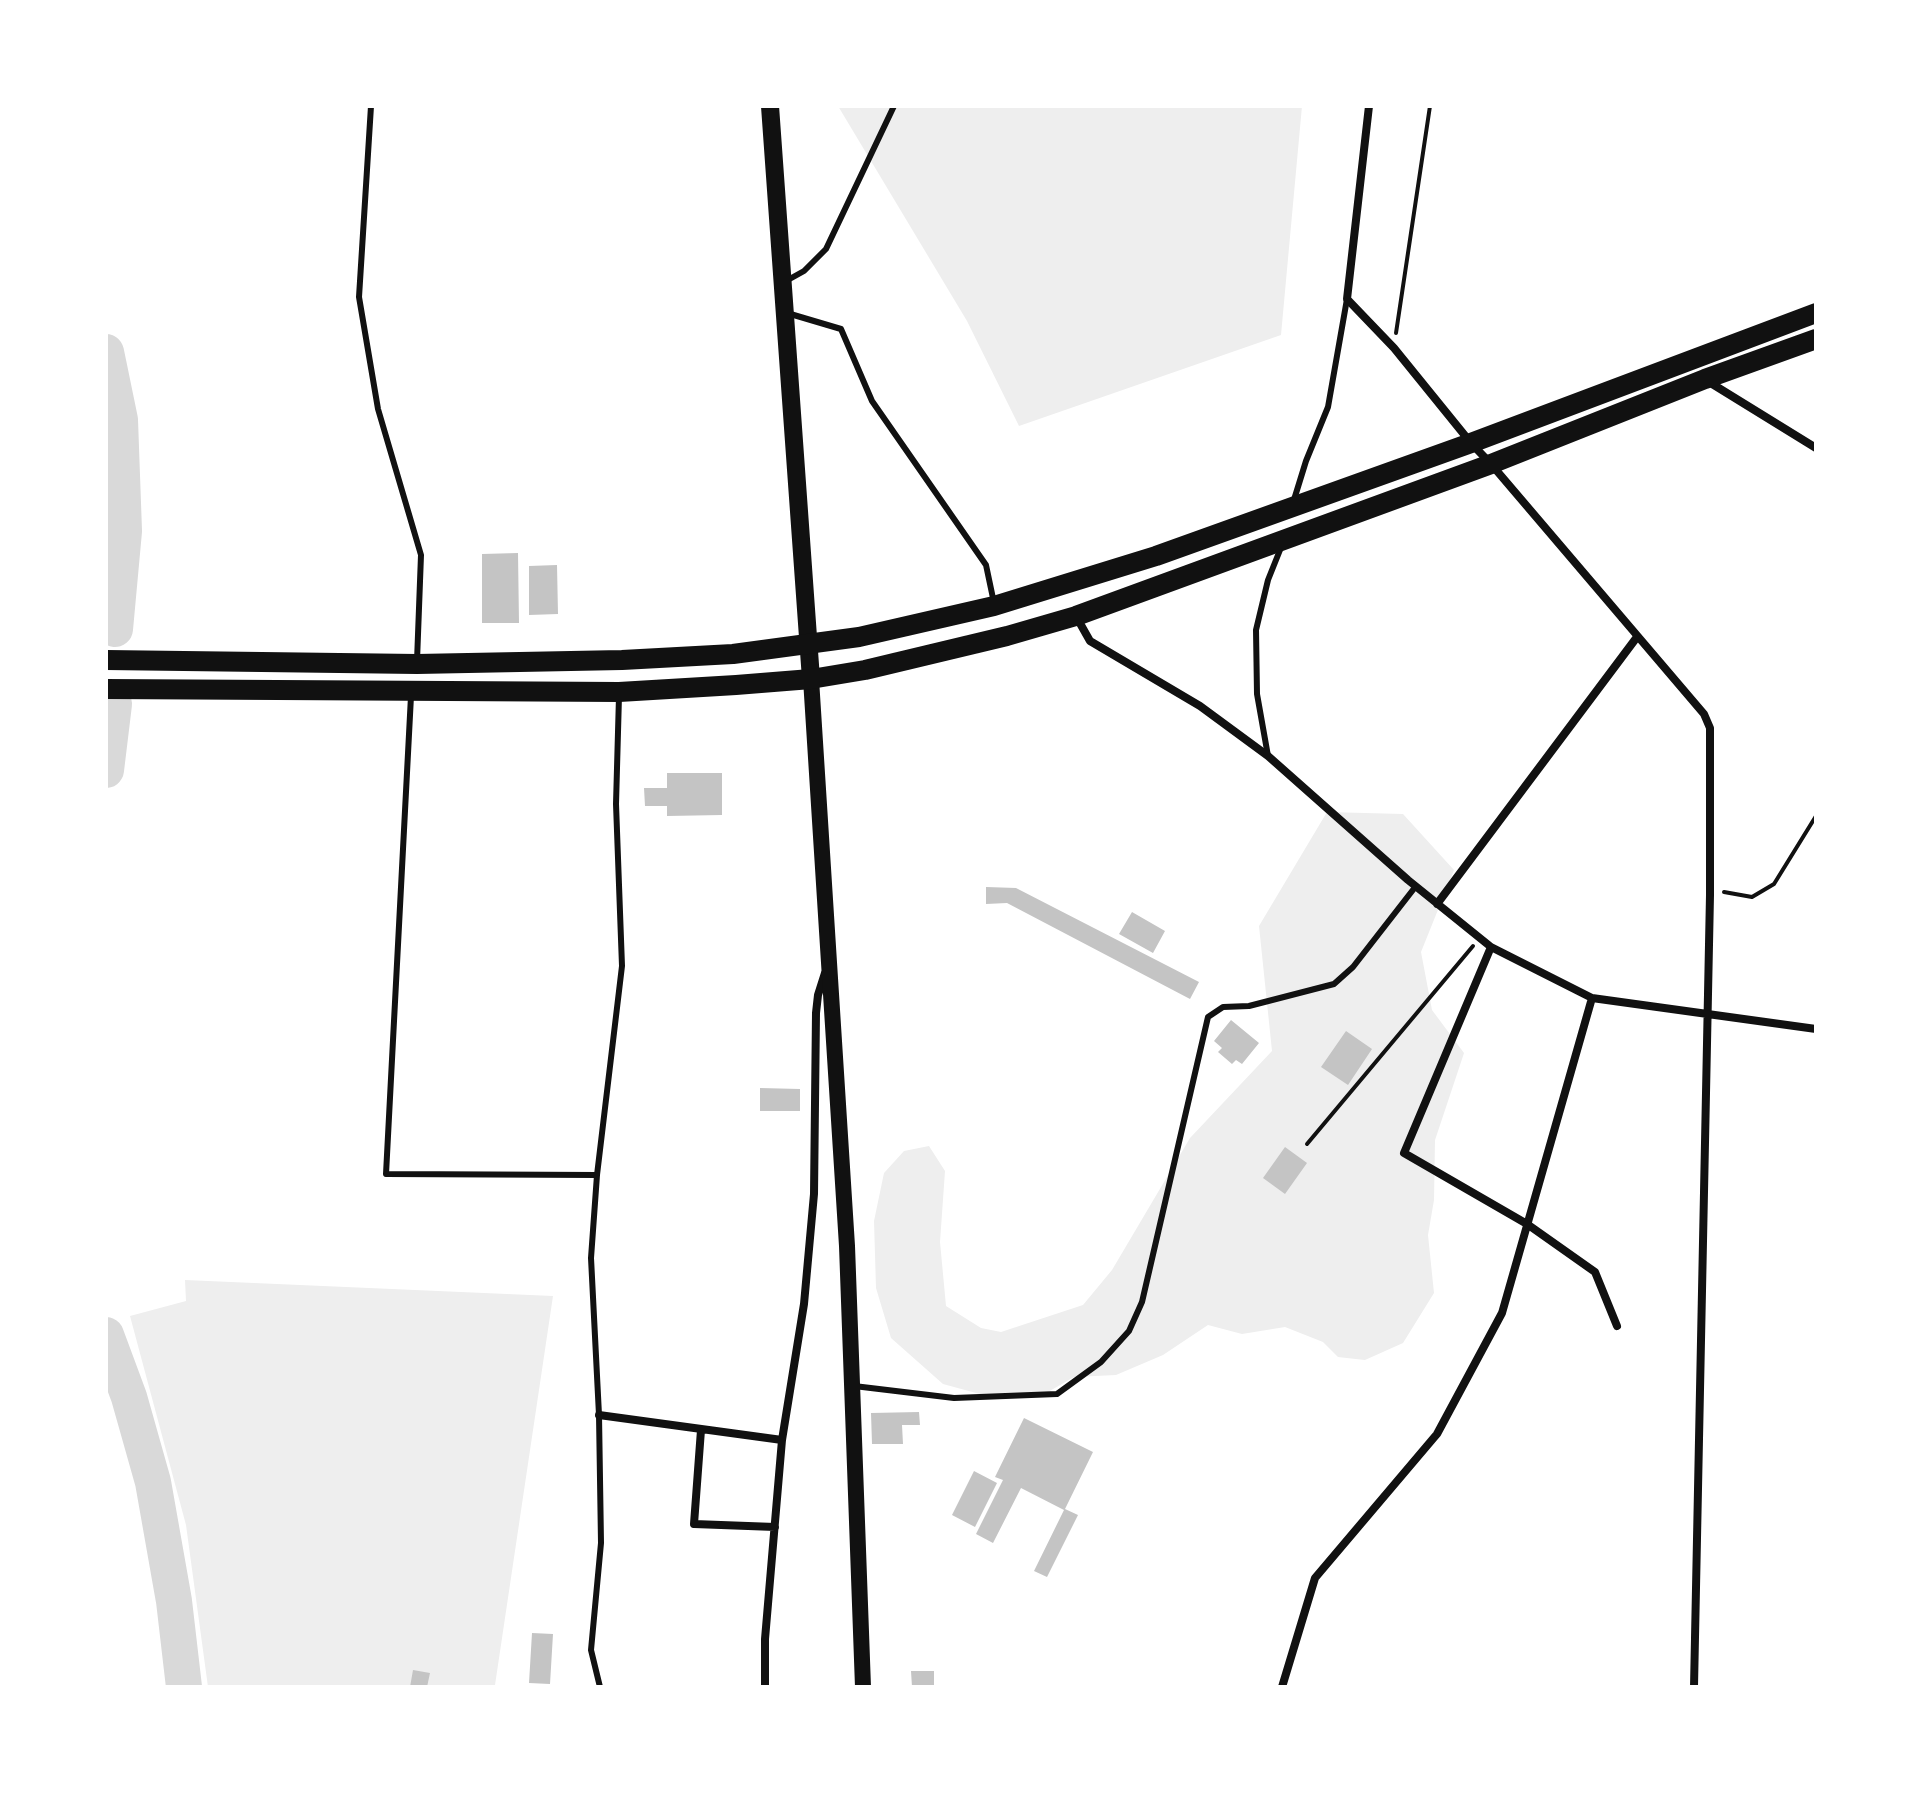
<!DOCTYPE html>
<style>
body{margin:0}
#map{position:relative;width:1922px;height:1793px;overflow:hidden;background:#fff;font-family:"Roboto Condensed",sans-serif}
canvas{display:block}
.frame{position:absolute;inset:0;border:108px solid #fff;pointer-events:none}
</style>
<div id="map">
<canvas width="1922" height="1793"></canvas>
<div class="frame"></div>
</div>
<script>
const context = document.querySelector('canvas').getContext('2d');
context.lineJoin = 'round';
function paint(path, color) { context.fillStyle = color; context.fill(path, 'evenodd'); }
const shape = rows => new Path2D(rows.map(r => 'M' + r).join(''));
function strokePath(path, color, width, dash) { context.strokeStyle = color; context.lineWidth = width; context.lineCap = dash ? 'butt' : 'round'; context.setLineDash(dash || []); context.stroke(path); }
const green = shape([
 [838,106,1302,106,1281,335,1019,426,967,321],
 [1327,812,1403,814,1454,870,1421,952,1432,1010,1464,1053,1435,1140,1434,1200,1428,1235,1434,1293,1403,1343,1365,1360,1338,1357,1323,1342,1285,1327,1242,1334,1208,1325,1163,1355,1116,1375,1074,1377,1041,1396,987,1396,943,1384,891,1338,876,1288,874,1221,884,1173,904,1151,929,1146,945,1171,940,1242,946,1306,981,1328,1001,1332,1083,1305,1112,1270,1190,1138,1272,1051,1259,926],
 [185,1280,553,1296,495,1685,500,1687,208,1687,186,1525,130,1316,186,1301]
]);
const river = shape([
 [106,352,120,420,124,531,115,629],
 [106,770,114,704],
 [106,1335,129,1397,153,1482,174,1601,184,1687]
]);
const building = shape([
 [518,553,519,623,482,623,482,554],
 [557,565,558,614,529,615,529,566],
 [667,773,722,773,722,815,667,816,667,806,645,806,644,788,667,788],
 [986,887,1016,888,1199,982,1190,999,1007,903,986,904],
 [1132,912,1165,931,1153,953,1119,934],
 [1231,1020,1259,1043,1242,1064,1236,1060,1232,1064,1218,1052,1222,1048,1214,1041],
 [1346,1031,1372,1049,1348,1085,1321,1067],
 [760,1088,800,1089,800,1111,760,1111],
 [1285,1147,1307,1163,1285,1194,1263,1178],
 [919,1412,920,1425,902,1425,903,1444,872,1444,871,1413],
 [1024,1418,1093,1452,1065,1509,1078,1515,1047,1577,1034,1571,1064,1510,1021,1488,993,1543,976,1534,1003,1480,995,1477],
 [974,1471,997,1483,975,1527,952,1515],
 [532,1633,553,1634,550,1684,529,1683],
 [413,1670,430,1673,427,1687,410,1687],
 [911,1671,934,1671,934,1687,912,1687]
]);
const path = shape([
 [1396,333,1430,106],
 [1724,892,1752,897,1774,884,1816,816],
 [1307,1144,1473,946]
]);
const service = shape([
 [371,106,359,297,378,409,421,555,417,661],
 [786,281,804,271,826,249,894,106],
 [787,313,841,329,872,401,986,565,994,603],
 [1293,503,1306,461,1328,407,1347,299],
 [411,696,386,1174,597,1175],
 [1268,756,1257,694,1256,630,1268,580,1282,545],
 [854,1386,954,1398,1057,1394,1101,1362,1129,1331,1142,1302,1208,1017,1223,1007,1249,1006,1334,984,1353,967,1416,886],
 [600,1687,591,1650,601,1543,599,1415,591,1258,597,1175,622,966,616,804,619,696]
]);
const minor = shape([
 [1369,106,1347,299,1394,348,1471,443,1491,464,1704,714,1710,728,1710,895,1694,1687],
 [1709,382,1816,448],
 [1077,618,1090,641,1200,706,1268,756,1408,880,1491,947,1592,998,1816,1029],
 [1437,904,1637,637],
 [1491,947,1404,1153,1527,1224,1595,1272,1617,1326],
 [599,1415,782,1440],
 [701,1430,694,1524,775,1527],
 [765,1687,765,1639,782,1440,804,1304,814,1194,816,1013,818,995,825,973],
 [1282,1687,1315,1578,1437,1434,1502,1313,1592,998]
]);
const secondary = shape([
 [811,679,847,1246,863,1687]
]);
const primary = shape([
 [770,106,811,679]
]);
const trunk = shape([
 [106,660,417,664,622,660,733,654,859,637,994,606,1156,556,1471,443,1816,313],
 [106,689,619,692,736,685,811,679,865,670,1007,636,1076,616,1491,464,1705,379,1816,339]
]);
paint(green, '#eee');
strokePath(river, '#d9d9d9', 36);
paint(building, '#c4c4c4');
strokePath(path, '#111', 4);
strokePath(service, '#111', 6);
strokePath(minor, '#111', 8);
strokePath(secondary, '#111', 16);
strokePath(primary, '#111', 18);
strokePath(trunk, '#111', 20);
</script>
